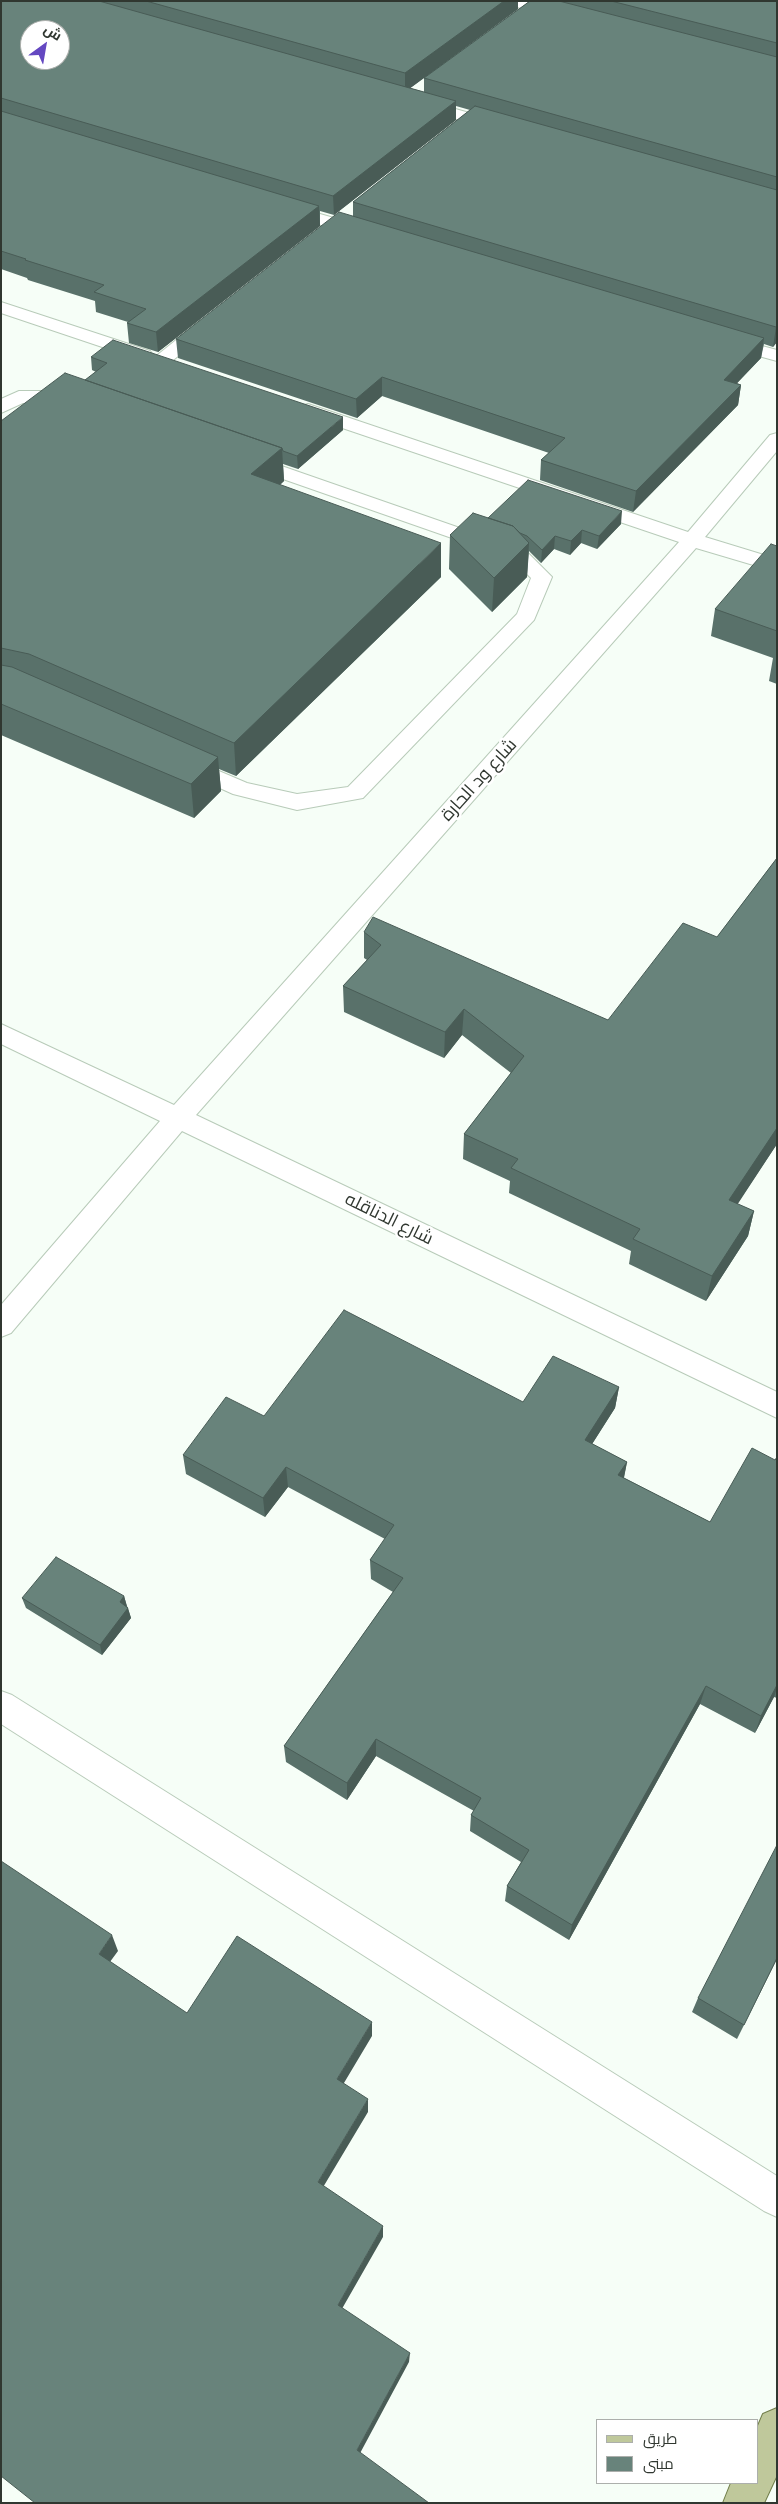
<!DOCTYPE html>
<meta charset="utf-8">
<style>
body{margin:0}
#map{position:relative;width:778px;height:2504px;overflow:hidden;background:#f6fef7;font-family:Figtree,Cairo,sans-serif}
canvas{display:block}
.frame{position:absolute;inset:0;border:2px solid #303730;pointer-events:none}
.legend{position:absolute;left:596px;top:2419px;width:162px;height:65px;box-sizing:border-box;background:#fff;border:1px solid #acafac;margin:0;padding:6px 9px;list-style:none;font-size:15px;color:#303730}
.legend li{display:flex;align-items:center;gap:10px;height:25px}
.legend b{width:25px;border:1px solid #acafac}
.north{position:absolute;left:20px;top:20px;width:50px;height:50px;box-sizing:border-box;background:#fff;border:1px solid #acafac;border-radius:50%;rotate:32deg;font-size:14px;font-weight:700;line-height:20px;text-align:center;color:#303730}
.north::after{content:'';display:block;margin:auto;width:18px;height:22px;background:#6448c1;clip-path:polygon(50% 0,100% 100%,50% 72%,0 100%)}
</style>
<div id="map">
<canvas width="778" height="2504"></canvas>
<div class="frame"></div>
<ul class="legend">
<li><b style="height:6px;background:#bfc89b"></b>طريق</li>
<li><b style="height:14px;background:#68837b"></b>مبنى</li>
</ul>
<div class="north">ش</div>
</div>
<script>
const context = document.querySelector('canvas').getContext('2d');
context.lineJoin = 'round';
const shape = rows => new Path2D(rows.map(r => 'M' + r).join(''));
function strokePath(path, color, width, dash) { context.strokeStyle = color; context.lineWidth = width; context.lineCap = dash ? 'butt' : 'round'; context.setLineDash(dash || []); context.stroke(path); }
function paint(path, color) { context.fillStyle = color; context.fill(path, 'evenodd'); }
function label(font, color, halo, rows, align = 'center') {
  context.font = font + ' Figtree,Cairo,sans-serif'; context.lineWidth = 5; context.setLineDash([]); context.textBaseline = 'middle'; context.strokeStyle = halo; context.fillStyle = color; for (const [text, x, y, turn = 0] of rows) {
    context.save(); context.translate(x, y); context.rotate((+turn || 0) * Math.PI / 180); context.textAlign = isNaN(turn) ? turn : align; if (halo) context.strokeText(text, 0, 0); context.fillText(text, 0, 0); context.restore();
  }
}
const minor = shape([
 [503,1,528,1,566,11,568,14,561,18,505,4,503,1],
 [420,99,505,123,507,126,499,131,414,107,412,104,420,99],
 [285,204,369,228,371,232,369,236,363,237,279,213,277,209,279,205,285,204],
 [1,302,150,351,153,355,150,359,138,359,1,313,1,302],
 [207,319,213,320,216,324,213,328,167,365,155,365,152,361,155,357,201,320,207,319],
 [728,337,777,350,777,361,722,346,719,342,722,338,728,337],
 [19,391,70,391,77,393,79,397,77,401,70,403,23,403,1,413,1,399,19,391],
 [308,404,688,532,770,435,777,433,777,451,705,537,777,559,777,572,696,548,196,1115,777,1392,777,1418,182,1131,11,1333,1,1337,1,1305,160,1121,1,1044,1,1024,174,1105,679,542,301,414,299,410,301,406,308,404],
 [247,454,526,551,552,577,534,620,363,798,297,810,233,794,178,769,175,764,178,759,186,757,247,783,297,794,348,787,517,614,531,578,512,559,240,464,237,460,240,456,247,454],
 [1,1691,12,1695,777,2176,777,2217,764,2211,1,1724,1,1691]
]);
const major = shape([
 [777,2408,777,2475,764,2503,723,2503,731,2483,757,2483,757,2428,763,2414,777,2408]
]);
const wall = shape([
 [1,1,518,1,518,9,410,88,424,92,424,78,530,1,777,1,777,342,773,347,764,344,761,358,737,383,741,385,738,405,633,512,540,480,541,460,549,453,382,396,357,418,178,358,176,339,353,216,353,202,470,110,456,106,456,120,334,215,320,211,320,226,158,352,129,343,127,323,128,322,96,312,95,301,28,280,27,278,1,269],
 [91,357,343,430,298,469,283,464,284,481,280,485,441,577,236,776,219,769,221,791,194,818,1,735,1,421,85,380,96,372,92,370],
 [488,518,621,524,597,549,581,543,570,555,554,549,541,563,529,551,527,577,492,612,449,569,450,535],
 [777,546,777,684,769,681,773,658,711,636,715,609],
 [777,858,777,1144,737,1204,754,1211,748,1236,706,1301,629,1264,631,1251,509,1193,510,1181,463,1159,464,1134,511,1073,462,1035,444,1058,344,1012,343,986,367,960,364,958,364,932,608,1020,717,937],
 [619,1387,615,1408,592,1444,627,1462,624,1478,710,1522,775,1460,777,1457,777,1698,774,1697,755,1733,700,1704,569,1940,505,1901,507,1886,521,1862,470,1831,471,1815,474,1811,376,1756,347,1800,286,1762,284,1746,393,1592,371,1579,370,1560,385,1539,288,1487,265,1517,186,1474,183,1455,264,1416,523,1402],
 [124,1596,127,1606,131,1618,102,1655,26,1608,22,1598],
 [777,1959,737,2039,692,2012,698,1998]
]);
const shadedWall = shape([
 [504,1,518,1,518,9,405,92,405,73],
 [456,101,456,120,334,215,333,196],
 [319,206,320,226,158,352,156,332],
 [777,326,777,342,773,347,776,327],
 [764,338,761,358,722,399,724,380],
 [382,377,382,396,357,418,356,399],
 [741,385,738,405,633,512,636,491],
 [343,417,343,430,298,469,297,456],
 [282,448,284,481,253,508,251,474],
 [622,511,621,524,597,549,599,536],
 [582,530,581,543,570,555,571,541],
 [555,536,554,549,541,563,542,550],
 [441,543,441,577,236,776,234,743],
 [529,543,527,577,492,612,494,578],
 [218,757,221,791,194,818,191,784],
 [464,1009,462,1035,444,1058,445,1032],
 [777,1128,777,1144,724,1225,729,1200],
 [754,1211,748,1236,706,1301,712,1276],
 [619,1387,615,1408,582,1460,585,1440],
 [627,1462,623,1481,618,1475],
 [286,1467,288,1487,265,1517,263,1498],
 [124,1596,127,1607,120,1602],
 [128,1608,131,1618,102,1655,100,1645],
 [777,1685,777,1688,774,1697,755,1733,761,1716],
 [706,1686,700,1704,569,1940,572,1925],
 [376,1739,376,1756,347,1800,347,1783],
 [112,1935,118,1951,104,1970,99,1954],
 [372,2022,372,2036,338,2093,337,2079],
 [368,2099,368,2112,319,2194,318,2182],
 [383,2226,383,2237,339,2314,338,2305],
 [410,2353,409,2362,358,2457,357,2450]
]);
const building = shape([
 [1,1,99,1,456,101,333,196,1,98,1,1],
 [30,30,60,30,60,60,30,60,30,30],
 [146,1,504,1,405,73,146,1],
 [530,1,559,1,777,57,777,177,424,78,530,1],
 [611,1,777,1,777,43,611,1],
 [475,106,777,190,777,326,776,327,353,202,475,106],
 [1,111,319,206,156,332,127,323,146,309,94,292,104,285,25,260,26,259,1,251,1,111],
 [339,212,764,338,724,380,741,385,636,491,541,460,565,438,382,377,356,399,176,339,339,212],
 [113,340,343,417,297,456,283,451,282,448,85,380,107,363,91,357,113,340],
 [65,373,282,448,251,474,441,543,234,743,29,654,1,648,1,421,65,373],
 [528,480,622,511,599,536,582,530,571,541,555,536,542,550,527,536,520,533,513,526,488,518,528,480],
 [473,513,513,526,529,543,494,578,450,535,473,513],
 [771,544,777,546,777,631,715,609,771,544],
 [1,665,12,667,218,757,191,784,1,704,1,665],
 [777,858,777,1128,729,1200,754,1211,712,1276,633,1239,640,1229,511,1168,518,1159,464,1134,524,1056,464,1009,445,1032,343,986,381,945,364,932,373,917,608,1020,683,923,717,937,777,858],
 [344,1310,523,1402,553,1356,619,1387,585,1440,627,1462,618,1475,710,1522,752,1448,775,1460,777,1457,777,1685,761,1716,706,1686,572,1925,507,1886,529,1850,471,1815,481,1798,376,1739,347,1783,284,1746,403,1578,370,1560,394,1525,286,1467,263,1498,183,1455,226,1397,264,1416,344,1310],
 [56,1557,124,1596,120,1602,128,1608,100,1645,22,1598,56,1557],
 [777,1845,777,1958,744,2025,698,1998,777,1845],
 [1,1861,112,1935,99,1954,187,2013,237,1936,372,2022,337,2079,368,2099,318,2182,383,2226,338,2305,410,2353,357,2450,429,2503,35,2503,1,2476,1,1861]
]);
const streetNames = [
 ["شارع ود الحارة",479,780,-48],
 ["شارع الدناقله",389,1219,26]
];
strokePath(minor, '#b8cbb9', 2);
strokePath(major, '#717e4a', 2);
paint(minor, '#fff');
paint(major, '#bfc89b');
paint(wall, '#59716a');
paint(shadedWall, '#495c56');
paint(building, '#68837b');
strokePath(building, '#495c56', 1);
label('18px', '#303730', '#fff', streetNames);
</script>
